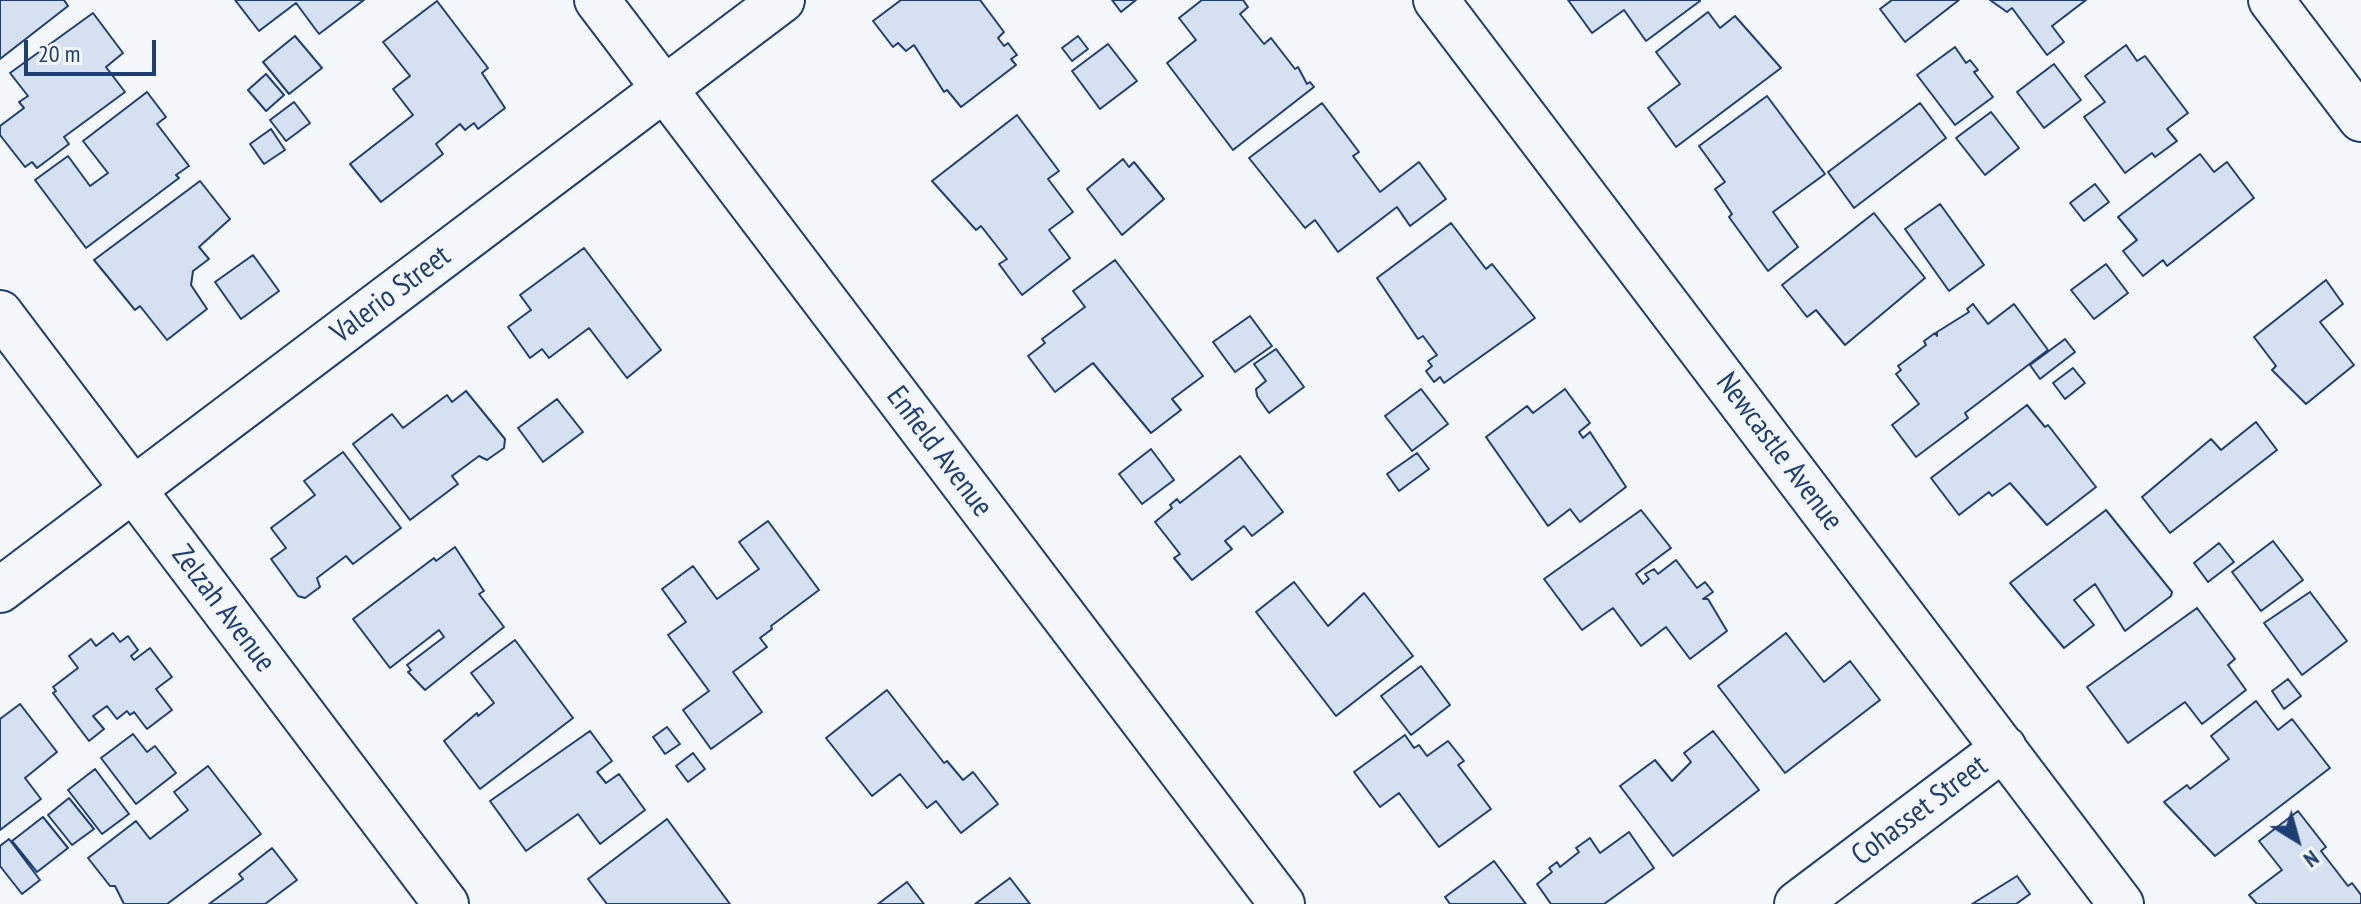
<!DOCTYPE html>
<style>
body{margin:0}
#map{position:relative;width:2361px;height:904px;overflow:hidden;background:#f4f7fb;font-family:"PT Sans Narrow",sans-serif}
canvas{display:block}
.north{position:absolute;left:2257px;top:800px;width:80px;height:80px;-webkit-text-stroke:6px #f4f7fb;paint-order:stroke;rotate:143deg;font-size:22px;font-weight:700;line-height:32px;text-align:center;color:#1d3f73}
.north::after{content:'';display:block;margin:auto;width:28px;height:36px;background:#1d3f73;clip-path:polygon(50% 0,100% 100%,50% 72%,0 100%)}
.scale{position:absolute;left:24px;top:40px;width:132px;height:36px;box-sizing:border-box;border:4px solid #1d3f73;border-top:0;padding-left:10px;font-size:24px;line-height:28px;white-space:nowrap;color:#1d3f73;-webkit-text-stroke:6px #f4f7fb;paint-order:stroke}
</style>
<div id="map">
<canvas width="2361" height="904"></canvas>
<div class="north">N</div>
<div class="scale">20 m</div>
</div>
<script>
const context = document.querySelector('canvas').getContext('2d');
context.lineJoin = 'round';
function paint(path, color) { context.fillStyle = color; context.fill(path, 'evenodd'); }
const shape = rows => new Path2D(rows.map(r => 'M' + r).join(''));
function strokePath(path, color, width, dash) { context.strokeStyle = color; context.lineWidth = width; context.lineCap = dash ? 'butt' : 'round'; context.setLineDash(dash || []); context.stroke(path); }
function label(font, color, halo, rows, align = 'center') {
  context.font = font + ' "PT Sans Narrow",sans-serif'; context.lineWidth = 6; context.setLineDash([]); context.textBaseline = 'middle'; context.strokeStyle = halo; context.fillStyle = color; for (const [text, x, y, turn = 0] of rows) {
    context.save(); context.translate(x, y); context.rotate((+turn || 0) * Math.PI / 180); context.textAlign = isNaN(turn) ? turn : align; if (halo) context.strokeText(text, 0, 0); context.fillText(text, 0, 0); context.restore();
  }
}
const building = shape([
 [0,0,64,0,68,6,0,59,0,0],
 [235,0,364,0,319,34,296,3,259,31,235,0],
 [901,0,980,0,1004,32,998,38,1004,46,1008,43,1017,55,1011,59,1016,65,961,107,947,90,944,92,914,45,906,51,898,43,893,47,873,21,901,0],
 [1112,0,1136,0,1121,12,1112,0],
 [1202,0,1243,0,1248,7,1240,14,1264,44,1271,38,1295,69,1298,67,1307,84,1310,82,1314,87,1233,150,1167,63,1196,40,1179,18,1202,0],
 [1568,0,1700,0,1700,1,1646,41,1624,10,1592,33,1568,0],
 [1892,0,1959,0,1905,42,1880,9,1892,0],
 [1990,0,2086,0,2052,26,2064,42,2047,55,2012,8,2007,12,1990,0],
 [437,1,488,68,482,73,505,108,478,129,474,123,465,130,460,124,436,144,443,154,381,202,350,164,413,115,393,89,410,76,383,42,437,1],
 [1708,12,1720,28,1735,16,1781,68,1676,147,1648,108,1680,84,1656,52,1708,12],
 [93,13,123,53,106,67,125,92,64,137,69,144,37,168,32,162,25,167,0,135,0,126,24,108,19,102,28,96,10,73,93,13],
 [295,36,322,68,289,94,263,62,295,36],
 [1078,36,1088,49,1072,61,1062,48,1078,36],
 [1108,44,1137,81,1100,109,1072,71,1108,44],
 [2126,45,2137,61,2145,56,2188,113,2167,129,2177,141,2155,157,2152,153,2125,173,2084,117,2105,102,2085,76,2126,45],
 [1955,47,1966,63,1970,60,1978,70,1974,72,1993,97,1955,125,1917,75,1955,47],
 [2054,64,2081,100,2044,128,2017,92,2054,64],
 [266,74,284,95,266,111,248,90,266,74],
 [147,92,166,117,157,124,189,166,176,175,179,178,86,248,35,180,68,156,90,186,108,173,83,141,147,92],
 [1767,96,1825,174,1773,212,1798,247,1768,271,1729,217,1732,214,1715,189,1725,182,1699,146,1767,96],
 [294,102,310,123,286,141,270,120,294,102],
 [1322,103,1359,152,1353,156,1380,192,1419,162,1446,199,1410,226,1397,207,1338,252,1315,220,1305,228,1249,158,1322,103],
 [1920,103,1946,138,1854,208,1828,172,1920,103],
 [1991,112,2019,148,1985,175,1956,138,1991,112],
 [1017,115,1059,171,1048,179,1073,212,1049,230,1070,258,1022,295,999,264,1007,259,981,226,976,230,932,181,1017,115],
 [271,129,285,150,264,164,250,144,271,129],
 [2200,154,2214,172,2227,162,2254,198,2167,266,2163,260,2143,276,2123,251,2137,240,2118,217,2200,154],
 [1123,159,1129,167,1134,162,1164,199,1122,235,1087,189,1123,159],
 [200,181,230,219,199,247,209,259,193,271,191,285,207,309,167,340,140,306,135,310,94,260,200,181],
 [2095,184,2109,202,2084,221,2070,203,2095,184],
 [1940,204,1984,265,1949,291,1905,229,1940,204],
 [1874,213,1925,278,1845,345,1816,310,1807,317,1782,285,1874,213],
 [1451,223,1486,269,1492,264,1535,318,1444,383,1440,377,1434,382,1426,371,1432,366,1428,361,1437,355,1423,336,1418,339,1377,278,1451,223],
 [584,248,661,350,627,378,589,328,549,358,542,349,530,358,508,327,531,310,520,295,584,248],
 [253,255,279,291,241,319,215,282,253,255],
 [1115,260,1203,376,1172,399,1181,410,1151,433,1093,363,1055,392,1028,356,1045,343,1042,339,1085,307,1073,291,1115,260],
 [2106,264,2128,293,2094,319,2071,290,2106,264],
 [2326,280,2343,304,2320,322,2354,365,2306,404,2272,370,2276,366,2254,337,2326,280],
 [1973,304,1988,324,2014,304,2048,350,1965,413,1968,418,1916,457,1892,425,1919,404,1896,374,1901,370,1898,366,1926,345,1924,341,1935,333,1937,336,1937,332,1969,312,1967,309,1973,304],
 [1250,316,1272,346,1235,372,1213,342,1250,316],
 [2065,339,2075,352,2040,379,2030,365,2065,339],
 [1276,349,1304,387,1269,413,1257,396,1256,389,1266,381,1254,364,1276,349],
 [2073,368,2085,383,2065,399,2053,383,2073,368],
 [1421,389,1448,424,1412,451,1385,416,1421,389],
 [1565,389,1590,423,1579,432,1583,438,1590,432,1626,487,1580,522,1570,509,1548,526,1486,437,1527,406,1533,413,1565,389],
 [466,391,505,439,504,448,487,460,479,456,452,476,458,484,410,520,353,444,392,414,403,428,447,395,452,402,466,391],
 [557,399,583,432,543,462,518,428,557,399],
 [2027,405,2045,427,2048,425,2096,487,2047,525,2010,483,1992,496,1989,492,1959,515,1931,478,2027,405],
 [2256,422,2277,450,2170,533,2142,497,2211,439,2221,450,2256,422],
 [1151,449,1174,480,1142,504,1119,474,1151,449],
 [343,452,401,528,353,564,346,556,317,578,320,587,305,598,298,596,271,559,286,548,271,528,315,495,304,481,343,452],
 [1417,453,1429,469,1399,491,1387,474,1417,453],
 [1240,456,1283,512,1252,536,1244,526,1225,541,1232,549,1192,580,1174,558,1180,554,1155,522,1172,508,1170,505,1177,499,1180,503,1240,456],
 [1641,510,1671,548,1636,574,1643,584,1649,579,1645,574,1654,569,1658,574,1676,560,1697,588,1705,582,1713,592,1703,599,1708,599,1727,631,1690,659,1666,627,1641,646,1613,608,1582,630,1544,579,1641,510],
 [2106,510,2172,592,2171,596,2125,631,2095,584,2074,600,2094,625,2064,648,2010,583,2106,510],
 [768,521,819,590,771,626,772,629,760,638,767,647,733,672,762,712,711,749,683,710,709,691,668,635,686,622,662,589,693,566,717,599,759,569,739,542,768,521],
 [2273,541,2303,580,2261,611,2232,572,2273,541],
 [2219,543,2234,562,2208,582,2194,563,2219,543],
 [455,547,484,591,479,594,504,627,425,690,408,672,411,670,407,665,444,637,439,630,390,668,353,619,434,558,436,561,455,547],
 [1294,582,1328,626,1364,593,1413,656,1336,716,1256,612,1294,582],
 [2310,592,2347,641,2302,675,2264,623,2310,592],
 [2197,608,2235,659,2228,665,2246,690,2202,724,2185,702,2128,743,2087,687,2197,608],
 [113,633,120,642,128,636,138,650,131,656,134,660,150,648,172,677,156,689,172,710,147,729,134,712,130,715,127,711,117,719,107,706,93,716,104,729,89,741,53,693,56,691,53,687,78,668,69,656,91,639,96,646,113,633],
 [1786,633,1824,682,1850,661,1880,700,1785,773,1718,686,1786,633],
 [515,640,573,718,480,789,444,741,477,713,478,716,494,703,471,673,515,640],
 [1421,666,1450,705,1411,735,1381,696,1421,666],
 [2288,679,2301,696,2284,709,2272,691,2288,679],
 [887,690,944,763,947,761,963,780,973,772,998,804,961,833,936,801,927,808,900,774,872,796,826,738,887,690],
 [2256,701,2278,730,2292,719,2330,768,2215,856,2164,802,2187,785,2190,789,2229,759,2211,736,2256,701],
 [20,704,57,752,25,778,41,799,0,830,0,719,20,704],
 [667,727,680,744,665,754,653,737,667,727],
 [590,731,612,761,597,772,606,783,619,774,645,810,600,844,578,814,526,851,490,801,590,731],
 [1713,731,1759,790,1673,856,1620,786,1655,760,1672,781,1691,762,1684,753,1713,731],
 [133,734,147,752,155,746,176,773,136,804,101,758,133,734],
 [1405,735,1414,748,1419,745,1427,756,1448,741,1464,761,1458,765,1491,809,1439,847,1399,793,1380,807,1354,772,1405,735],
 [693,753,705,769,688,782,676,766,693,753],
 [208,766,261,834,167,904,124,904,115,886,110,886,88,858,136,821,150,839,188,810,174,792,208,766],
 [95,769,129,814,102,834,68,790,95,769],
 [69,798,94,829,72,845,48,815,69,798],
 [2298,811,2326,847,2321,851,2348,886,2352,883,2361,895,2361,904,2257,904,2249,895,2282,870,2259,841,2298,811],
 [43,817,68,848,37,872,12,841,43,817],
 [667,819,730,904,607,904,588,879,667,819],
 [1629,832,1654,868,1604,904,1551,904,1537,884,1552,872,1549,868,1557,862,1560,867,1579,852,1576,848,1590,838,1600,853,1629,832],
 [9,839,40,880,22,894,0,866,0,846,9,839],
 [272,848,297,880,265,904,209,904,243,879,239,874,272,848],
 [1494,861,1526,904,1450,904,1445,897,1494,861],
 [2017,876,2030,894,2016,904,1972,904,2017,876],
 [1010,878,1030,904,975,904,1010,878],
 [907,882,924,904,878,904,907,882]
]);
const minor = shape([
 [597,0,1282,904],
 [1436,0,2121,904],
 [2271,0,2361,119],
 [0,313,446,904],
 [0,590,782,0],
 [1797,904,2004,748]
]);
const streetNames = [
 ["Valerio Street",391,295,-37],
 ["Enfield Avenue",939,452,53],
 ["Newcastle Avenue",1779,452,53],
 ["Zelzah Avenue",223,609,53],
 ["Cohasset Street",1920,811,-37]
];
paint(building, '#d5e0f0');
strokePath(building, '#1d3f73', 2);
strokePath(minor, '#1d3f73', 48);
strokePath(minor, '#f4f7fb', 44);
label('30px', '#1d3f73', '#f4f7fb', streetNames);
</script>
